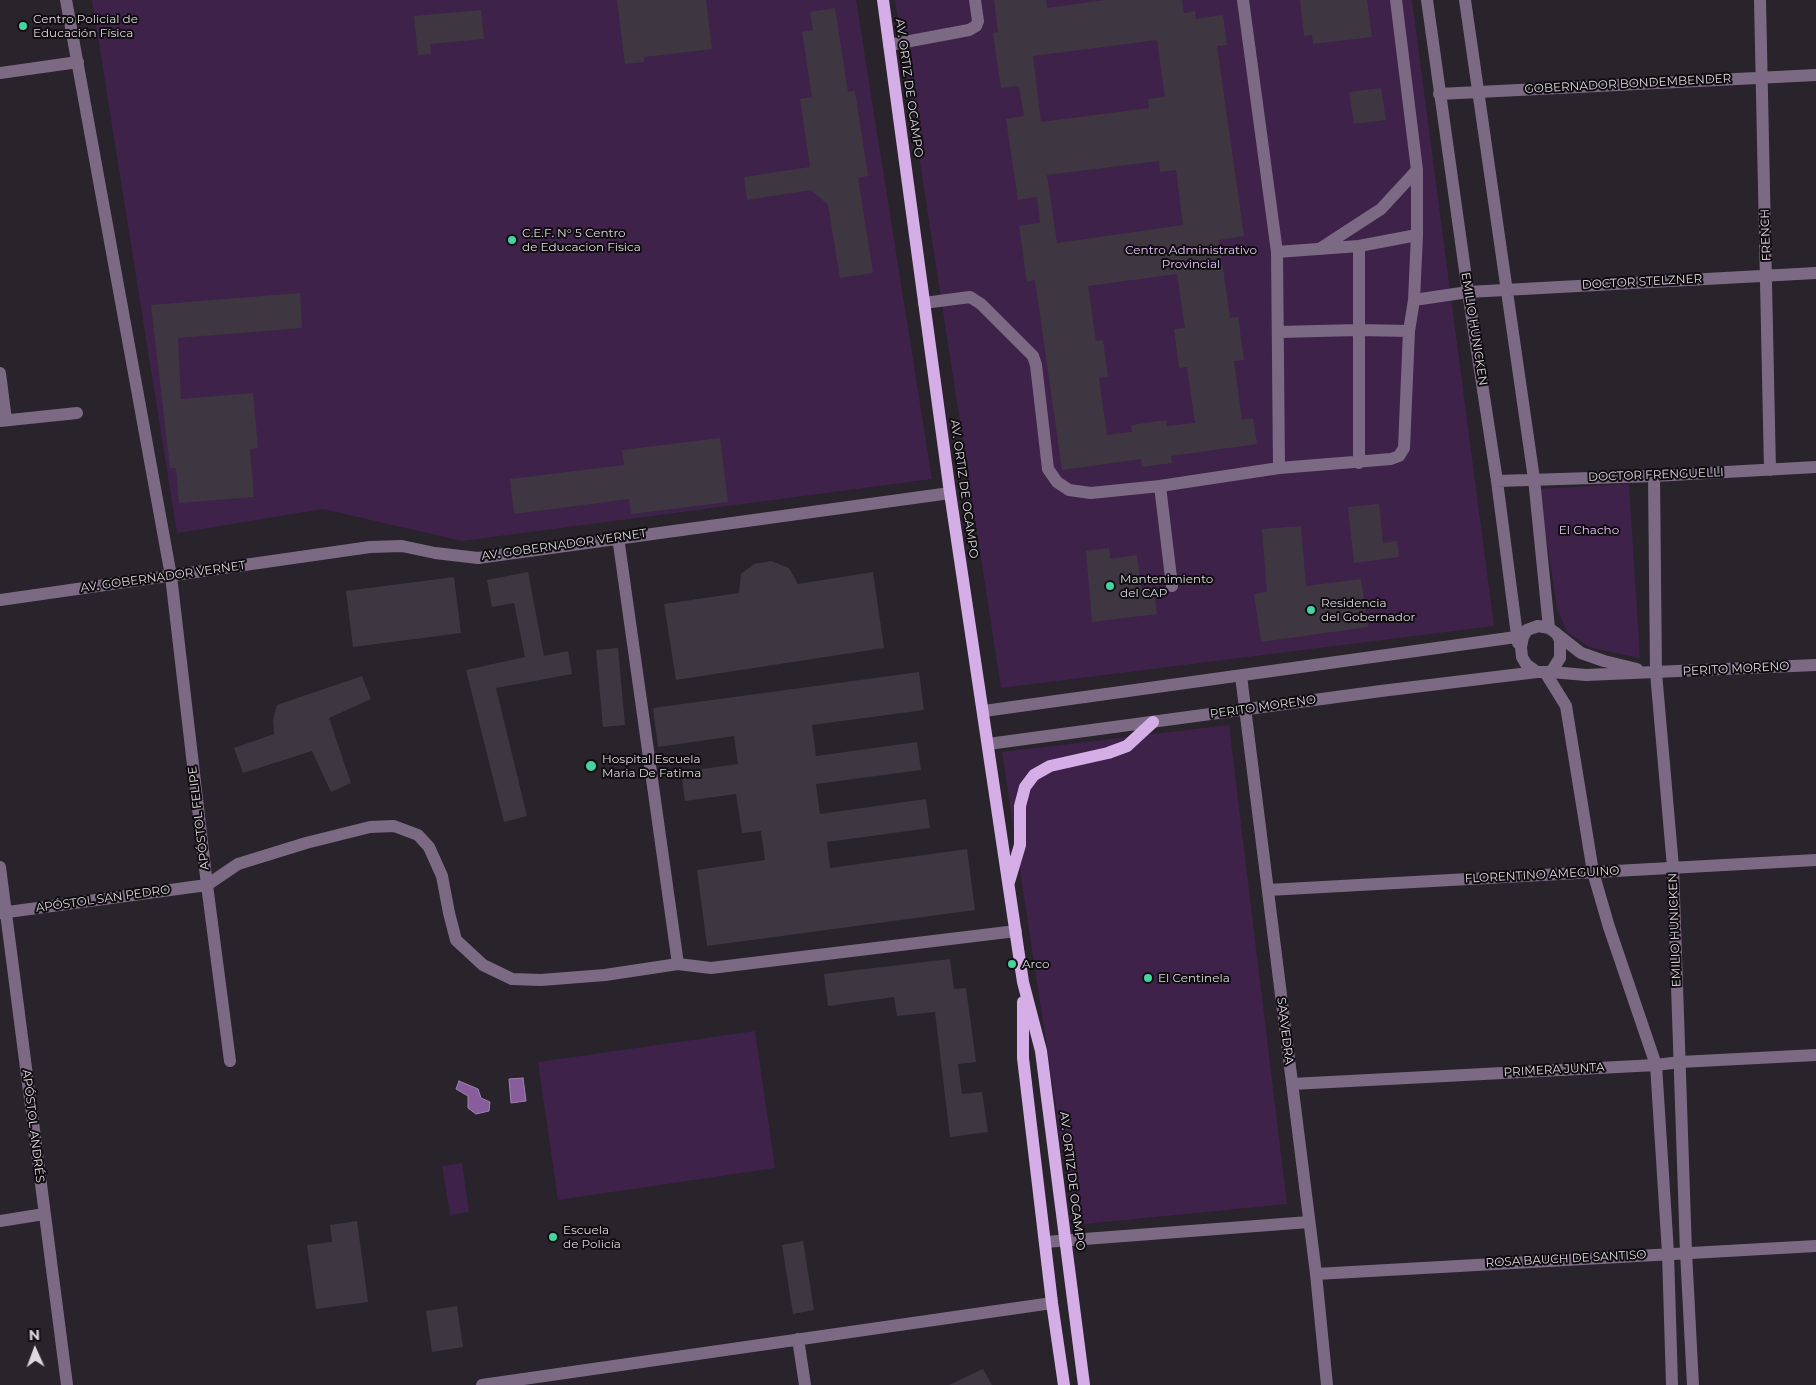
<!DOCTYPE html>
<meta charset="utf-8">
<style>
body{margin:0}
#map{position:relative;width:1816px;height:1385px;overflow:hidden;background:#29232c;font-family:Montserrat,sans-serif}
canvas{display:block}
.north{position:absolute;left:10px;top:1325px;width:50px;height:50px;-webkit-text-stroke:4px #100d11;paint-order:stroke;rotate:358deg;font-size:14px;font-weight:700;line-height:20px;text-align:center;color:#dcd8de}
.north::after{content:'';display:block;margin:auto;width:18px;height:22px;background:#dcd8de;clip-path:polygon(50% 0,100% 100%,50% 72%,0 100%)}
</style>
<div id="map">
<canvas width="1816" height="1385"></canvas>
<div class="north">N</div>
</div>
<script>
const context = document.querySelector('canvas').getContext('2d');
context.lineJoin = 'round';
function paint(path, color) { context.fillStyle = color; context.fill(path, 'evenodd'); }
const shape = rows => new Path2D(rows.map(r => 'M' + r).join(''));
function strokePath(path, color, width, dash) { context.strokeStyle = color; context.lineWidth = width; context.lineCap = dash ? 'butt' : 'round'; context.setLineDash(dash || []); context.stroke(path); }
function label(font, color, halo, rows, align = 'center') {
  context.font = font + ' Montserrat,sans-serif'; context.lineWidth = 4; context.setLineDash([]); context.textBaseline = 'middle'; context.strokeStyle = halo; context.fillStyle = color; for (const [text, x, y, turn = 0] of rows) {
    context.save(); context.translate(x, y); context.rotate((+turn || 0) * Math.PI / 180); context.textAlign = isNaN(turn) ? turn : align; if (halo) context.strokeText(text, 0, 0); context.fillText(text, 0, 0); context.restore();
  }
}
const green = shape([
 [92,0,856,0,932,479,462,541,323,509,177,533],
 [895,0,1412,0,1494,626,1001,688],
 [1629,484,1640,658,1589,647,1567,632,1557,608,1539,489],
 [1229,725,1287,1204,1074,1225,1002,752],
 [755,1031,775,1168,558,1200,538,1062],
 [462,1163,469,1212,450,1215,442,1166]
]);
const water = shape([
 [523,1078,526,1101,511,1103,509,1079,523,1078],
 [459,1081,478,1089,481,1098,490,1102,489,1111,476,1114,468,1108,468,1096,456,1089,459,1081]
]);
const building = shape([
 [617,0,706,0,712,49,644,57,644,62,625,64],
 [994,0,1046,0,1047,8,1106,0,1182,0,1184,13,1195,11,1196,19,1223,15,1227,45,1217,46,1244,236,1219,240,1230,318,1238,317,1244,360,1234,361,1242,420,1253,418,1257,444,1171,456,1172,463,1142,467,1141,459,1062,470,1035,280,1027,282,1019,226,1040,223,1037,197,1018,200,1006,119,1024,116,1019,86,1001,88,993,33,998,32],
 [1157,40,1165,97,1148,99,1149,108,1041,122,1033,56],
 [1159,161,1160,172,1176,170,1183,225,1057,243,1047,175],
 [1177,274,1185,328,1174,329,1179,368,1187,367,1195,423,1167,426,1166,420,1131,425,1132,432,1107,435,1099,378,1108,377,1103,340,1096,341,1088,286],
 [1300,0,1367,0,1372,37,1313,44,1312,35,1304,36],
 [835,8,848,92,855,91,868,176,858,178,873,273,840,278,828,205,811,190,747,200,744,177,810,167,800,99,812,97,802,32,813,30,810,12],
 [481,10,484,39,430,44,431,54,418,55,414,16],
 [1381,88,1386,120,1354,124,1349,92],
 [300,293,302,328,178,338,181,399,253,393,258,448,250,449,254,497,179,503,176,468,170,468,151,305],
 [720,438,728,502,631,514,629,499,514,514,510,479,624,465,622,450],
 [1379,504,1383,543,1397,541,1399,557,1354,563,1348,507],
 [1301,526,1306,586,1361,579,1368,627,1261,642,1254,594,1267,592,1262,529],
 [1109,548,1110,559,1137,555,1142,593,1154,592,1157,614,1092,622,1086,551],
 [771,561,789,568,798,584,873,572,884,648,676,680,664,604,739,593,741,574,754,564],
 [528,572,544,656,568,651,572,674,496,688,527,816,504,822,466,670,525,657,514,603,492,607,487,580],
 [454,577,461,633,353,647,346,591],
 [618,648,625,725,603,727,596,650],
 [919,672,924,710,812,725,816,756,917,742,921,770,816,784,820,814,926,799,930,828,827,842,830,868,967,849,975,910,707,946,697,870,765,860,761,831,742,833,736,794,685,801,681,772,738,764,734,736,658,747,653,708],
 [362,676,371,699,329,718,351,783,331,792,312,751,243,773,234,748,274,734,273,720,277,705],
 [950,959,954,989,966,988,976,1062,958,1064,962,1094,982,1092,988,1132,950,1137,935,1012,897,1016,894,997,828,1006,824,974],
 [357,1221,368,1302,316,1309,307,1245,332,1242,330,1225],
 [803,1241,814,1310,793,1314,782,1245],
 [457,1306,463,1347,432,1352,426,1311],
 [983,1369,992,1385,949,1385]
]);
const minor = shape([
 [66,0,171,576,207,885,230,1061],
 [1243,0,1277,252,1279,468],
 [1396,0,1417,170,1417,235],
 [1427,0,1468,292,1497,481,1518,643],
 [1465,0,1534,479,1549,628],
 [1760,0,1770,470],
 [889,45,969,30,976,26,978,21,975,0],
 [0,73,78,62],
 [1439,94,1816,75],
 [1321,248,1381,209,1417,170],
 [1414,300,1468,292,1816,273],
 [924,303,970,297,981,304,1033,356,1036,365,1048,469,1057,482,1069,490,1091,493,1160,486,1279,468,1391,459,1399,456,1404,448,1409,331,1414,300,1417,235,1359,246,1277,252],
 [1278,332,1358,330,1409,331],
 [0,373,6,420],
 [0,421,77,413],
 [1359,463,1359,246],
 [1654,476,1656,673,1673,867,1686,1252,1693,1385],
 [1497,481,1654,476,1816,467],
 [1160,486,1172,586],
 [0,600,370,547,402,546,435,553,478,558,950,493],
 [1558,635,1581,653,1604,661,1637,669],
 [1545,672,1566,706,1593,872,1609,927,1656,1065,1668,1253,1672,1385],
 [1551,672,1586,675,1816,665],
 [1241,676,1316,1274,1327,1385],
 [984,711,1516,637,1527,630,1538,626,1549,628,1557,634,1560,640,1560,658,1551,672,1537,672,1526,664,1522,657,1521,647,1523,637,1527,630],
 [988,744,1381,691,1537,672],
 [0,867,67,1385],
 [1268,890,1816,860],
 [0,913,207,885,238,864,306,843,370,827,394,826,418,835,429,847,442,876,449,913,456,940,483,965,512,979,541,980,605,975,678,964,618,537],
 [678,964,711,968,1016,931],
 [1292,1084,1656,1065,1680,1062,1816,1055],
 [0,1221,44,1214],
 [1045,1242,1309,1222],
 [1316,1274,1816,1246],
 [798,1339,805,1385],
 [482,1385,1052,1303]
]);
const major = shape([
 [883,0,950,493,1023,982,1041,1051,1084,1385],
 [1009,882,1020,845,1020,806,1025,787,1034,775,1050,766,1108,753,1127,746,1153,722],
 [1023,1002,1023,1058,1052,1303,1064,1385]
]);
const markers = [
 [23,26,5,"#44d49f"],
 [512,240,5,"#44d49f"],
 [1110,586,5,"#44d49f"],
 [1311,610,5,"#44d49f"],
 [591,766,6,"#44d49f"],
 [1012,964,5,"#44d49f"],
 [1148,978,5,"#44d49f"],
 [553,1237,5,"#44d49f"]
];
const poiNames = [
 ["Centro Policial de",33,19],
 ["Educación Física",33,33],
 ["C.E.F. N° 5 Centro",522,233],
 ["de Educacion Fisica",522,247],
 ["Mantenimiento",1120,579],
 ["del CAP",1120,593],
 ["Residencia",1321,603],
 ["del Gobernador",1321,617],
 ["Hospital Escuela",602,759],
 ["Maria De Fatima",602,773],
 ["Arco",1022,964],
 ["El Centinela",1158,978],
 ["Escuela",563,1230],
 ["de Policía",563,1244]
];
const streetNames = [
 ["GOBERNADOR BONDEMBENDER",1628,84,-3],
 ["AV. ORTIZ DE OCAMPO",909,88,82],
 ["FRENCH",1766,235,-92],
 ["DOCTOR STELZNER",1642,282,-3],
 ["EMILIO HUNICKEN",1474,329,81],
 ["DOCTOR FRENGUELLI",1656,475,-2],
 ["AV. ORTIZ DE OCAMPO",964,489,82],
 ["AV. GOBERNADOR VERNET",564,545,-8],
 ["AV. GOBERNADOR VERNET",163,577,-8],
 ["PERITO MORENO",1736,669,-3],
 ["PERITO MORENO",1263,707,-8],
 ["APÓSTOL FELIPE",199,818,-97],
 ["FLORENTINO AMEGUINO",1542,875,-3],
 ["APÓSTOL SAN PEDRO",103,899,-8],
 ["EMILIO HUNICKEN",1675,930,-92],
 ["SAAVEDRA",1285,1031,83],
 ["PRIMERA JUNTA",1554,1070,-3],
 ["APÓSTOL ANDRÉS",33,1126,83],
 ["AV. ORTIZ DE OCAMPO",1072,1181,83],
 ["ROSA BAUCH DE SANTISO",1566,1259,-3]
];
const parkNames = [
 ["Centro Administrativo",1191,250],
 ["Provincial",1191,264],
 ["El Chacho",1589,530]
];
paint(green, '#3e224a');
paint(water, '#885d9c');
strokePath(water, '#a182b0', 1);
paint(building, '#3e3741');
strokePath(minor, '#7c6a85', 12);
strokePath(major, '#d5aee8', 12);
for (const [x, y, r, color] of markers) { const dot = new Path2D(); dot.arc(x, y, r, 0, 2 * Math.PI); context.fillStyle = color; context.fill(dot); strokePath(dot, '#100d11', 2); }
label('12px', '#dcd8de', '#100d11', poiNames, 'left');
label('12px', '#dcd8de', '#100d11', streetNames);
label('12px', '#e6c2f7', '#100d11', parkNames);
</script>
